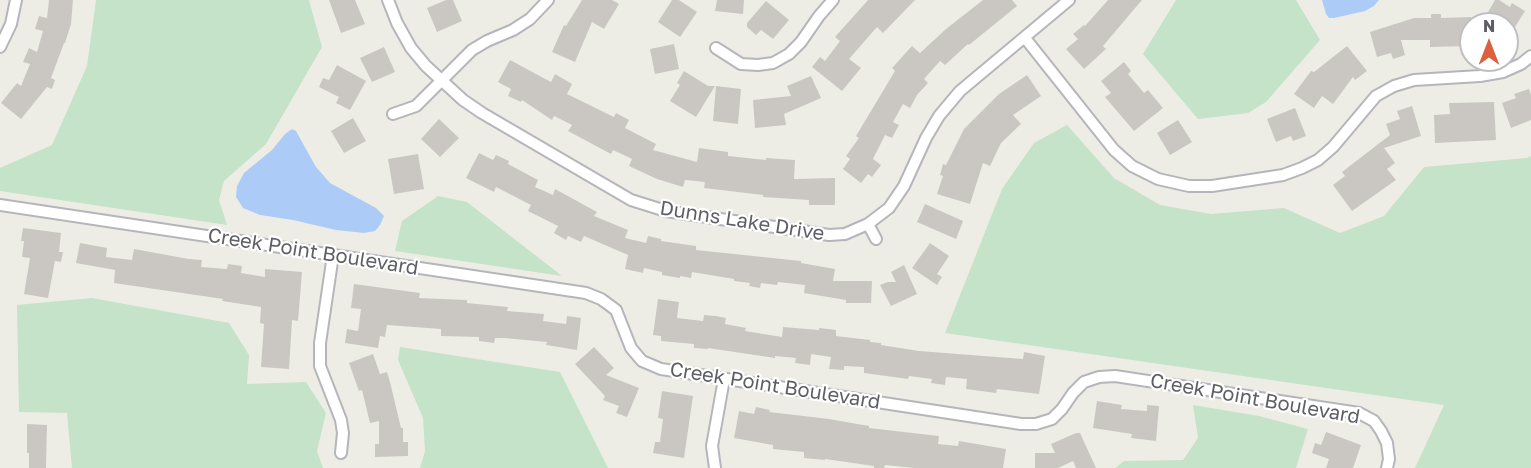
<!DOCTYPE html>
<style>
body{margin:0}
#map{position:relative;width:1531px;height:468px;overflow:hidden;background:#eeede5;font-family:"Golos Text",sans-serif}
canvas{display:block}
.north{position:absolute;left:1459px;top:12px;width:60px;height:60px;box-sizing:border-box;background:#fff;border:2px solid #bebfc1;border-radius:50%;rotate:0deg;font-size:16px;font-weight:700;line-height:24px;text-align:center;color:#5d5f64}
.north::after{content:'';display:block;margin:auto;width:21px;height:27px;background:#da603f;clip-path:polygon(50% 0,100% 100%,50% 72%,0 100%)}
</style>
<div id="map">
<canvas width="1531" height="468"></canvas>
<div class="north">N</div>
</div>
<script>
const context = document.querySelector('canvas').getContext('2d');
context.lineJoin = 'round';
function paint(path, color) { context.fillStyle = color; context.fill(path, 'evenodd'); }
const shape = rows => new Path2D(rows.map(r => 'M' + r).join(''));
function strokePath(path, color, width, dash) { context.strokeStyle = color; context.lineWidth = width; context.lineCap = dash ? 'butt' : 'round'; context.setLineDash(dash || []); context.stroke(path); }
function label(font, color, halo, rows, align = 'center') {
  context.font = font + ' "Golos Text",sans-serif'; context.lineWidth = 4.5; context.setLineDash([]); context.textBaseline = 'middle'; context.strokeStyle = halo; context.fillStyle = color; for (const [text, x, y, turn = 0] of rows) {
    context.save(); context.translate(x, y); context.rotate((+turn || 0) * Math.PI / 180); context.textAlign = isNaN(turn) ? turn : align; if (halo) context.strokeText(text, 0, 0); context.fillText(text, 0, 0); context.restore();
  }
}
const green = shape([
 [96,0,309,0,322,47,266,144,224,181,219,200,227,225,0,191,0,168,52,145,87,66],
 [1176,0,1296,0,1320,40,1266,102,1248,113,1198,119,1143,54],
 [1067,125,1114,178,1160,205,1211,214,1284,208,1340,233,1384,216,1424,167,1527,158,1531,156,1531,468,1415,468,1444,405,945,333,1002,189,1034,143],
 [438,196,467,202,562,276,395,251,402,221],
 [92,298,229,323,249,355,247,384,306,382,326,413,317,451,323,468,72,468,67,413,19,412,17,305],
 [400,347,560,372,608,468,420,468,425,451,423,418,398,360],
 [1193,405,1259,416,1308,429,1296,468,1115,468,1124,461,1183,460,1198,438]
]);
const water = shape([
 [1322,0,1379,0,1374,6,1365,11,1334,18,1329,18,1326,14],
 [292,129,296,131,316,167,330,183,376,208,384,216,380,225,375,231,364,233,336,230,293,220,260,215,243,208,236,197,237,186,244,173,272,150,285,134]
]);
const building = shape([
 [49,0,73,0,71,24,65,43,64,43,51,78,55,80,52,89,47,87,21,119,1,103,17,83,21,86,30,64,23,62,29,48,37,52,43,31,35,29,39,16,47,18],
 [329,0,355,0,365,24,341,33],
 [446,0,453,0,462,21,437,32,427,8],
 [582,0,612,0,619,4,604,29,592,22,575,62,552,52,564,25,566,26],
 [672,0,679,0,697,12,680,37,658,22],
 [717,0,744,0,743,14,715,11],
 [868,0,915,0,883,33,877,27,849,59,861,68,842,91,812,67,820,57,825,61,840,41,835,37],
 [983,0,1012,0,1017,6,969,45,968,44,945,65,940,61,924,79,928,83,917,95,910,108,903,104,893,122,899,125,892,138,885,135,873,159,881,165,872,177,868,174,861,183,843,169,850,159,846,156,859,138,856,136,895,71,892,68,912,46,920,53,946,29],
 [1108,0,1142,0,1103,46,1106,49,1084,69,1066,49,1078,39,1073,34,1084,25,1085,26],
 [1495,0,1499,0,1510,7,1512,3,1525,11,1507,40,1507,24,1488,24,1483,21],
 [766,1,789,20,773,39,761,30,756,35,747,27,747,23],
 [1431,14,1441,14,1441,18,1471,17,1471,46,1430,47,1430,40,1401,40,1405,55,1393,59,1391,53,1377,57,1370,32,1414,18,1431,18],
 [674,44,679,69,655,74,650,49],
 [1347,46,1367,71,1355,80,1353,77,1333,104,1322,96,1314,108,1294,94,1311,71,1314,72],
 [384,47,395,72,372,82,360,58],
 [510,60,551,82,555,74,572,84,567,94,614,117,616,113,629,120,625,128,656,144,653,150,697,162,699,148,728,152,728,156,766,160,766,158,795,160,794,179,835,178,835,205,809,205,809,200,763,197,763,195,704,188,705,182,685,180,683,187,657,179,629,166,632,159,613,150,611,154,568,131,572,125,554,116,552,120,522,100,521,102,508,96,511,89,498,82],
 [1124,62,1131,71,1128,74,1144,93,1148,90,1163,108,1134,131,1105,97,1111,93,1101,81],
 [337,65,366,81,350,110,336,103,339,97,319,87,323,78,329,80],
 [684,71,708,86,715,86,696,117,670,101,680,85,677,83],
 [1027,75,1041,96,1013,115,1021,124,1001,143,990,166,983,163,970,204,937,194,943,176,940,175,943,164,946,165,964,129,999,94],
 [811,76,821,98,784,114,786,125,755,128,753,100,791,96,787,86],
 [716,86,741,89,738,124,713,121],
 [1529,89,1531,95,1531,120,1511,128,1502,103,1516,98,1514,94],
 [1494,102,1496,140,1435,143,1434,115,1450,114,1449,103],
 [1412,106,1421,136,1384,148,1395,163,1387,169,1396,180,1352,211,1333,185,1345,176,1342,172,1390,135,1386,124,1400,119,1397,111],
 [1295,108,1306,136,1293,141,1291,136,1276,142,1267,119],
 [353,118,366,141,344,153,331,131],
 [439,119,459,138,440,157,421,139],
 [1178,120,1192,142,1170,155,1157,133],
 [479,153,493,160,496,155,509,161,508,164,538,180,535,187,553,195,555,189,597,212,594,216,628,230,625,238,646,243,648,236,661,239,661,241,696,246,696,250,801,261,801,263,835,269,833,281,872,281,871,303,846,303,846,300,804,293,805,285,778,282,777,285,761,283,760,288,749,286,750,283,734,281,734,279,692,272,691,278,680,276,680,278,662,275,662,272,644,268,643,273,625,269,628,255,584,236,581,242,568,236,566,240,554,233,558,226,528,211,531,205,496,187,494,192,466,178],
 [418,154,424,189,394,194,388,159],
 [925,204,963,221,956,239,917,222],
 [23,228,61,233,59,252,63,252,61,262,55,261,48,298,24,294,30,258,22,257,24,241,21,241],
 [80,243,107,248,106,257,132,260,134,249,189,259,202,260,201,267,227,269,228,264,242,266,241,273,265,277,265,269,302,272,298,321,292,320,289,369,261,367,264,324,260,323,261,307,222,301,223,299,114,283,115,270,76,263],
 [930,243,949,256,937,274,942,277,937,285,912,268],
 [904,265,917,294,891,306,880,285,888,282,896,282,891,272],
 [354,284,420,293,419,298,467,300,467,303,508,307,507,311,544,314,543,321,566,324,567,316,581,318,577,350,546,345,547,342,504,338,495,338,494,343,479,341,479,337,441,336,441,329,387,325,385,337,380,336,378,348,345,343,347,329,358,331,361,309,351,308],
 [658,299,679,302,677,318,703,321,704,315,716,316,726,318,725,324,746,328,745,331,782,337,783,327,819,330,819,328,836,330,836,336,870,340,870,342,881,343,881,345,919,351,1023,359,1024,352,1045,356,1039,394,997,389,996,393,966,389,967,379,946,377,945,385,931,383,932,379,909,376,908,379,864,373,864,367,844,366,844,370,829,369,831,357,811,354,810,365,795,363,796,358,775,356,775,358,708,348,708,349,694,348,694,344,661,341,661,336,653,335],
 [594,347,614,368,606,375,639,388,627,417,616,413,619,406,603,400,605,396,575,364],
 [373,354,380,374,387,372,390,382,401,428,403,428,403,442,408,442,408,456,375,457,375,444,379,444,379,421,370,423,362,390,359,391,349,363],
 [662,391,693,396,684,458,653,453,655,442,660,442,663,419,658,418],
 [1097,401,1122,405,1121,409,1147,411,1147,405,1159,406,1156,441,1131,438,1132,434,1093,428],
 [756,407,770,410,769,412,829,419,869,426,869,428,939,436,938,444,958,446,959,441,1006,449,1003,468,914,468,885,465,884,468,874,468,874,466,825,459,825,460,804,458,804,452,773,449,773,445,734,438,739,411,754,414],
 [27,424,47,425,46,468,29,468,29,453,27,453],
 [1326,432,1361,445,1353,468,1326,468,1329,459,1312,453,1315,443,1321,445],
 [1076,433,1080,433,1096,468,1076,468,1073,461,1058,468,1035,468,1035,453,1055,453,1051,444]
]);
const street = shape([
 [388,0,397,23,411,48,426,66,463,100,482,113,631,200,666,211,829,235,845,234,868,224,889,208,904,186,926,138,939,116,960,91,1069,0],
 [1025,38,1114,150,1132,166,1158,179,1189,186,1212,186,1283,175,1302,168,1318,160,1333,147,1376,96,1394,86,1414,80,1480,76,1503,72,1521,64,1531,56],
 [0,47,11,24,16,0],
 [716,48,741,64,758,65,773,63,789,54,801,42,819,16,833,0],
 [393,114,416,106,472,50,487,41,513,30,530,19,548,0],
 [0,205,586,293,601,299,616,310,631,348,642,361,661,369,1021,424,1036,424,1052,419,1062,409,1073,393,1084,382,1099,377,1115,376,1359,413,1374,421,1381,431,1387,443,1389,459,1387,468],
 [868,224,876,239],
 [333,255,320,343,320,366,341,420,343,433,341,453],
 [715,468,712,446,724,379]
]);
const streetNames = [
 ["Dunns Lake Drive",742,221,9],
 ["Creek Point Boulevard",313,252,9],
 ["Creek Point Boulevard",775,386,9],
 ["Creek Point Boulevard",1255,399,10]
];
paint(green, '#c4e3c8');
paint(water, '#acccf7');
paint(building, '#cac7c2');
strokePath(street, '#b5b6bb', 14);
strokePath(street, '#fff', 10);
label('20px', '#5d5f64', '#fff', streetNames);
</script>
